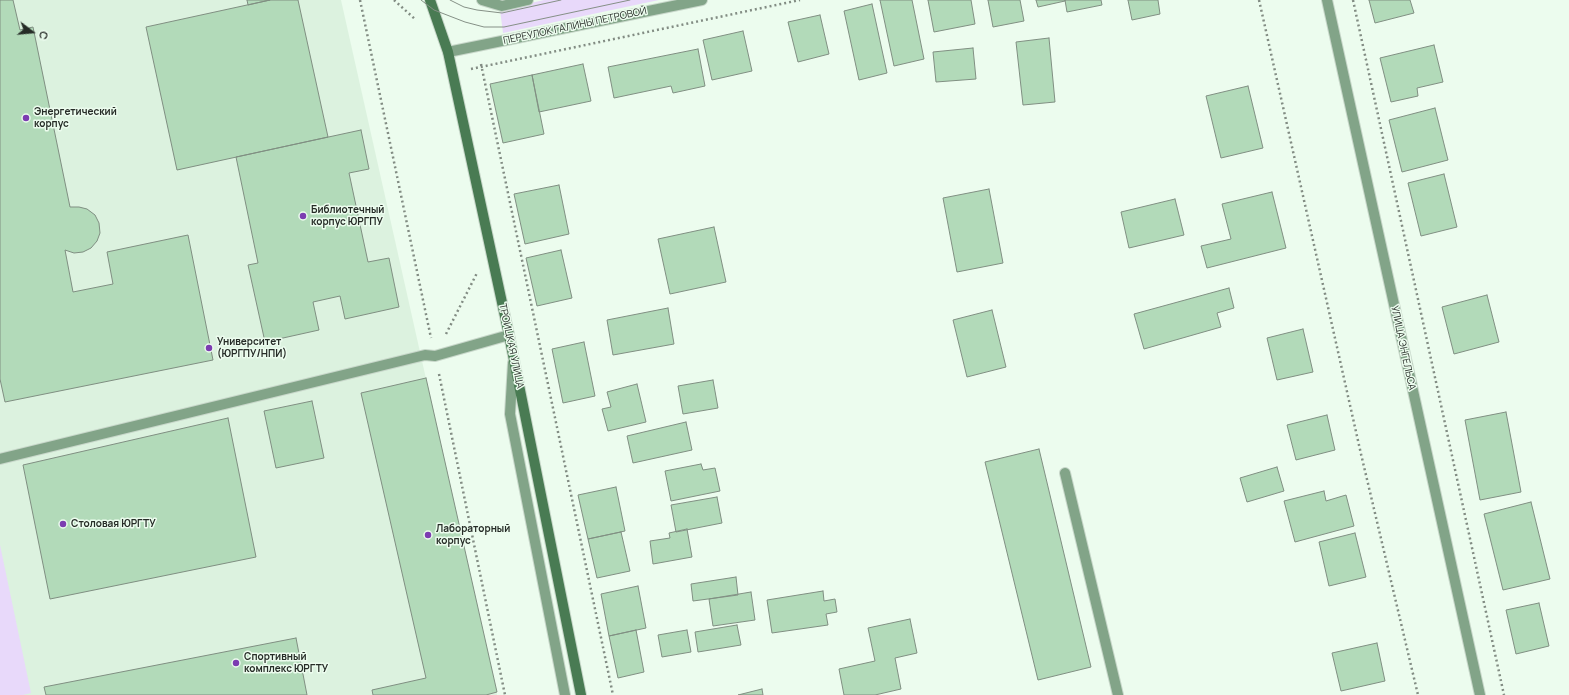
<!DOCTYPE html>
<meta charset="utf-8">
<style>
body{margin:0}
#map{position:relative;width:1569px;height:695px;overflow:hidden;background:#ecfcee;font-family:Manrope,sans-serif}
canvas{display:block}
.north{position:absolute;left:12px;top:12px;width:40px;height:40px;-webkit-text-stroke:3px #ecfcee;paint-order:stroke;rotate:106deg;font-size:11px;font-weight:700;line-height:16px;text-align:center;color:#262c27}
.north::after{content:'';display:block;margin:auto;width:14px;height:18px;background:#262c27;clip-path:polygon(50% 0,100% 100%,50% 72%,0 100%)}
</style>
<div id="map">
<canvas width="1569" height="695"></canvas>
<div class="north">С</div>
</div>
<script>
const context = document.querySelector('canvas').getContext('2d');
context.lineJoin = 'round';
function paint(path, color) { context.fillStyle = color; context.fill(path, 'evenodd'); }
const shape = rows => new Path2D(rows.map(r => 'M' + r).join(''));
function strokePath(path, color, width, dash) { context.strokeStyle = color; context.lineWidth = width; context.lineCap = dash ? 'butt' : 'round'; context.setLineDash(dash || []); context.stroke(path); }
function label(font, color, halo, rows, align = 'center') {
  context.font = font + ' Manrope,sans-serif'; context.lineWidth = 3; context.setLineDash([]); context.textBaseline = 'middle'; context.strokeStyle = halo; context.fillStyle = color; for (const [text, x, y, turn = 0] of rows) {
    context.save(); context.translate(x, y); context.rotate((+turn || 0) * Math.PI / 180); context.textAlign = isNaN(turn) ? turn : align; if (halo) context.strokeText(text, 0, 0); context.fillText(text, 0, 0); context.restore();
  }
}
const built = shape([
 [0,0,341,0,497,695,0,695]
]);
const green = shape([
 [544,0,659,0,503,33,500,10],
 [0,545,31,693,23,695,0,695]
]);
const building = shape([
 [0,0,13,0,20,30,33,27,70,207,79,207,87,209,95,215,99,223,100,233,97,241,91,248,83,252,74,253,65,250,73,292,113,284,107,252,188,235,213,360,5,402,0,379,0,0],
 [247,0,270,0,248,5,247,0],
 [270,0,298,0,328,137,177,170,146,27,270,0],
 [880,0,912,0,924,59,894,66,880,0],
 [928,0,971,0,975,24,934,32,928,0],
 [988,0,1020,0,1024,21,993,27,988,0],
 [1036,0,1065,0,1065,1,1038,7,1036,0],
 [1065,0,1101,0,1102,5,1067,12,1065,0],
 [1128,0,1158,0,1160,14,1132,20,1128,0],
 [1369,0,1410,0,1414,13,1375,23,1369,0],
 [872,4,887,73,859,80,844,11,872,4],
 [820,15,829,54,798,62,788,22,820,15],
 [743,31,752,71,712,80,703,40,743,31],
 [1049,38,1055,102,1023,105,1016,42,1049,38],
 [1434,45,1443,82,1417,88,1418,96,1391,102,1380,58,1434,45],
 [973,48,976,79,936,82,933,52,973,48],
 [698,49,705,86,673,93,671,86,614,98,608,67,698,49],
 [583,64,591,101,539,112,532,75,583,64],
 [532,75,544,134,503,143,490,84,532,75],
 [1248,86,1263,148,1221,158,1206,96,1248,86],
 [1435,108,1448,160,1402,172,1389,120,1435,108],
 [361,130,369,169,349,173,368,262,389,258,399,307,345,319,340,296,313,302,319,330,265,342,248,265,258,263,236,157,361,130],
 [1444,174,1457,227,1421,236,1408,183,1444,174],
 [559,185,569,234,525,244,514,194,559,185],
 [989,189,1003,263,957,272,943,198,989,189],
 [1272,192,1286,248,1207,268,1201,246,1231,239,1222,204,1272,192],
 [1175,199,1184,235,1129,248,1121,212,1175,199],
 [714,227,726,282,670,294,658,239,714,227],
 [561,250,572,298,537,306,526,258,561,250],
 [1229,288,1234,308,1217,313,1221,327,1144,349,1134,314,1229,288],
 [1487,295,1499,342,1454,354,1442,307,1487,295],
 [668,308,674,344,613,355,607,320,668,308],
 [992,310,1006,367,967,377,953,320,992,310],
 [1303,329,1313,372,1277,380,1267,338,1303,329],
 [584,342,595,396,563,403,552,349,584,342],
 [426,378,497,692,486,695,373,695,372,690,426,678,361,393,426,378],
 [713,380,718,408,683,414,678,386,713,380],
 [637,384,646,422,608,431,602,409,611,407,607,392,637,384],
 [312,401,324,458,276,468,264,411,312,401],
 [1506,412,1521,492,1480,500,1465,420,1506,412],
 [1327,415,1335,450,1296,460,1287,425,1327,415],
 [228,418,256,557,50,599,23,465,228,418],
 [686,422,692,450,633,463,627,436,686,422],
 [1039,449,1091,667,1038,680,985,462,1039,449],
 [701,464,703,470,715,468,720,491,671,501,665,471,701,464],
 [1277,467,1284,491,1247,502,1240,478,1277,467],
 [616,487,625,531,588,539,578,495,616,487],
 [1324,491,1326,501,1346,495,1354,526,1295,542,1284,501,1324,491],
 [717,497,722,523,676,532,671,505,717,497],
 [1531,502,1550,579,1503,590,1484,514,1531,502],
 [687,529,692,557,653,564,650,541,670,538,669,533,687,529],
 [621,532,630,571,597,578,588,539,621,532],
 [1355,533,1366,577,1329,586,1319,542,1355,533],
 [736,577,738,595,693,601,691,584,736,577],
 [638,586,646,628,609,636,601,594,638,586],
 [823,591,824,601,835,599,837,612,826,614,828,625,772,633,767,600,823,591],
 [751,592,755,620,713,626,709,599,751,592],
 [1539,603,1549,646,1516,654,1506,610,1539,603],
 [910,619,917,653,895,658,901,689,875,695,844,695,839,669,875,661,868,628,910,619],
 [737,625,741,645,698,652,695,632,737,625],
 [636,630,644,672,618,678,609,636,636,630],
 [687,630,691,652,662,657,658,635,687,630],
 [296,638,307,695,46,695,44,687,296,638],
 [1377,643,1385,681,1341,691,1332,653,1377,643],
 [762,689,763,695,738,695,762,689]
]);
const path = shape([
 [360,0,431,338],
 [394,0,416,20],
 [1259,0,1361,454,1418,695],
 [1353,0,1504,695],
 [481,64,613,695],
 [471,69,800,0],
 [446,334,477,273],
 [439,374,505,695]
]);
const lane = shape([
 [513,363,510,414,565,695],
 [0,459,425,355,435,356,509,335],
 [1065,473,1118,695]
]);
const street = shape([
 [482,0,502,6,528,0],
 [1327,0,1480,695],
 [448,52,702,0]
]);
const secondary = shape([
 [430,0,448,52,509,335,581,695]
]);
const tram = shape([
 [421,0,434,10,465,22,484,27,504,27,630,0],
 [450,0,464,7,477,10,502,13,561,0]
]);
const markers = [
 [26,118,4,"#7c3cb1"],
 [303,216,4,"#7c3cb1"],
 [209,348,4,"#7c3cb1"],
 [63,524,4,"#7c3cb1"],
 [428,535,4,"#7c3cb1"],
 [236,663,4,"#7c3cb1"]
];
const streetNames = [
 ["ПЕРЕУЛОК ГАЛИНЫ ПЕТРОВОЙ",575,26,-12],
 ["ТРОИЦКАЯ УЛИЦА",511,346,78],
 ["УЛИЦА ЭНГЕЛЬСА",1403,348,78]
];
const poiNames = [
 ["Энергетический",34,112],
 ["корпус",34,124],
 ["Библиотечный",311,210],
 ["корпус ЮРГПУ",311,222],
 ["Университет",217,342],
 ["(ЮРГПУ/НПИ)",217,354],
 ["Столовая ЮРГТУ",71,524],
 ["Лабораторный",436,529],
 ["корпус",436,541],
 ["Спортивный",244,657],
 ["комплекс ЮРГТУ",244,669]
];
paint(built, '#dcf2df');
paint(green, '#e8d9fa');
paint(building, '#b2dab9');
strokePath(building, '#808f82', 1);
strokePath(lane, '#c8d7ca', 12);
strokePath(street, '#c8d7ca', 12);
strokePath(secondary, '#c8d7ca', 12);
strokePath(path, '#828c83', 2.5, [2, 3]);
strokePath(lane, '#82a488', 10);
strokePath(street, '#82a488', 10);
strokePath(secondary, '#497b53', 10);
strokePath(tram, '#859086', 1);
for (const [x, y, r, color] of markers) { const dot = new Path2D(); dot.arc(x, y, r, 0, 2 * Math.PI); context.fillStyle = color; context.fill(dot); strokePath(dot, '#ecfcee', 1.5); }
label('10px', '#262c27', '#ecfcee', streetNames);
label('bold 10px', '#262c27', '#ecfcee', poiNames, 'left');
</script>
